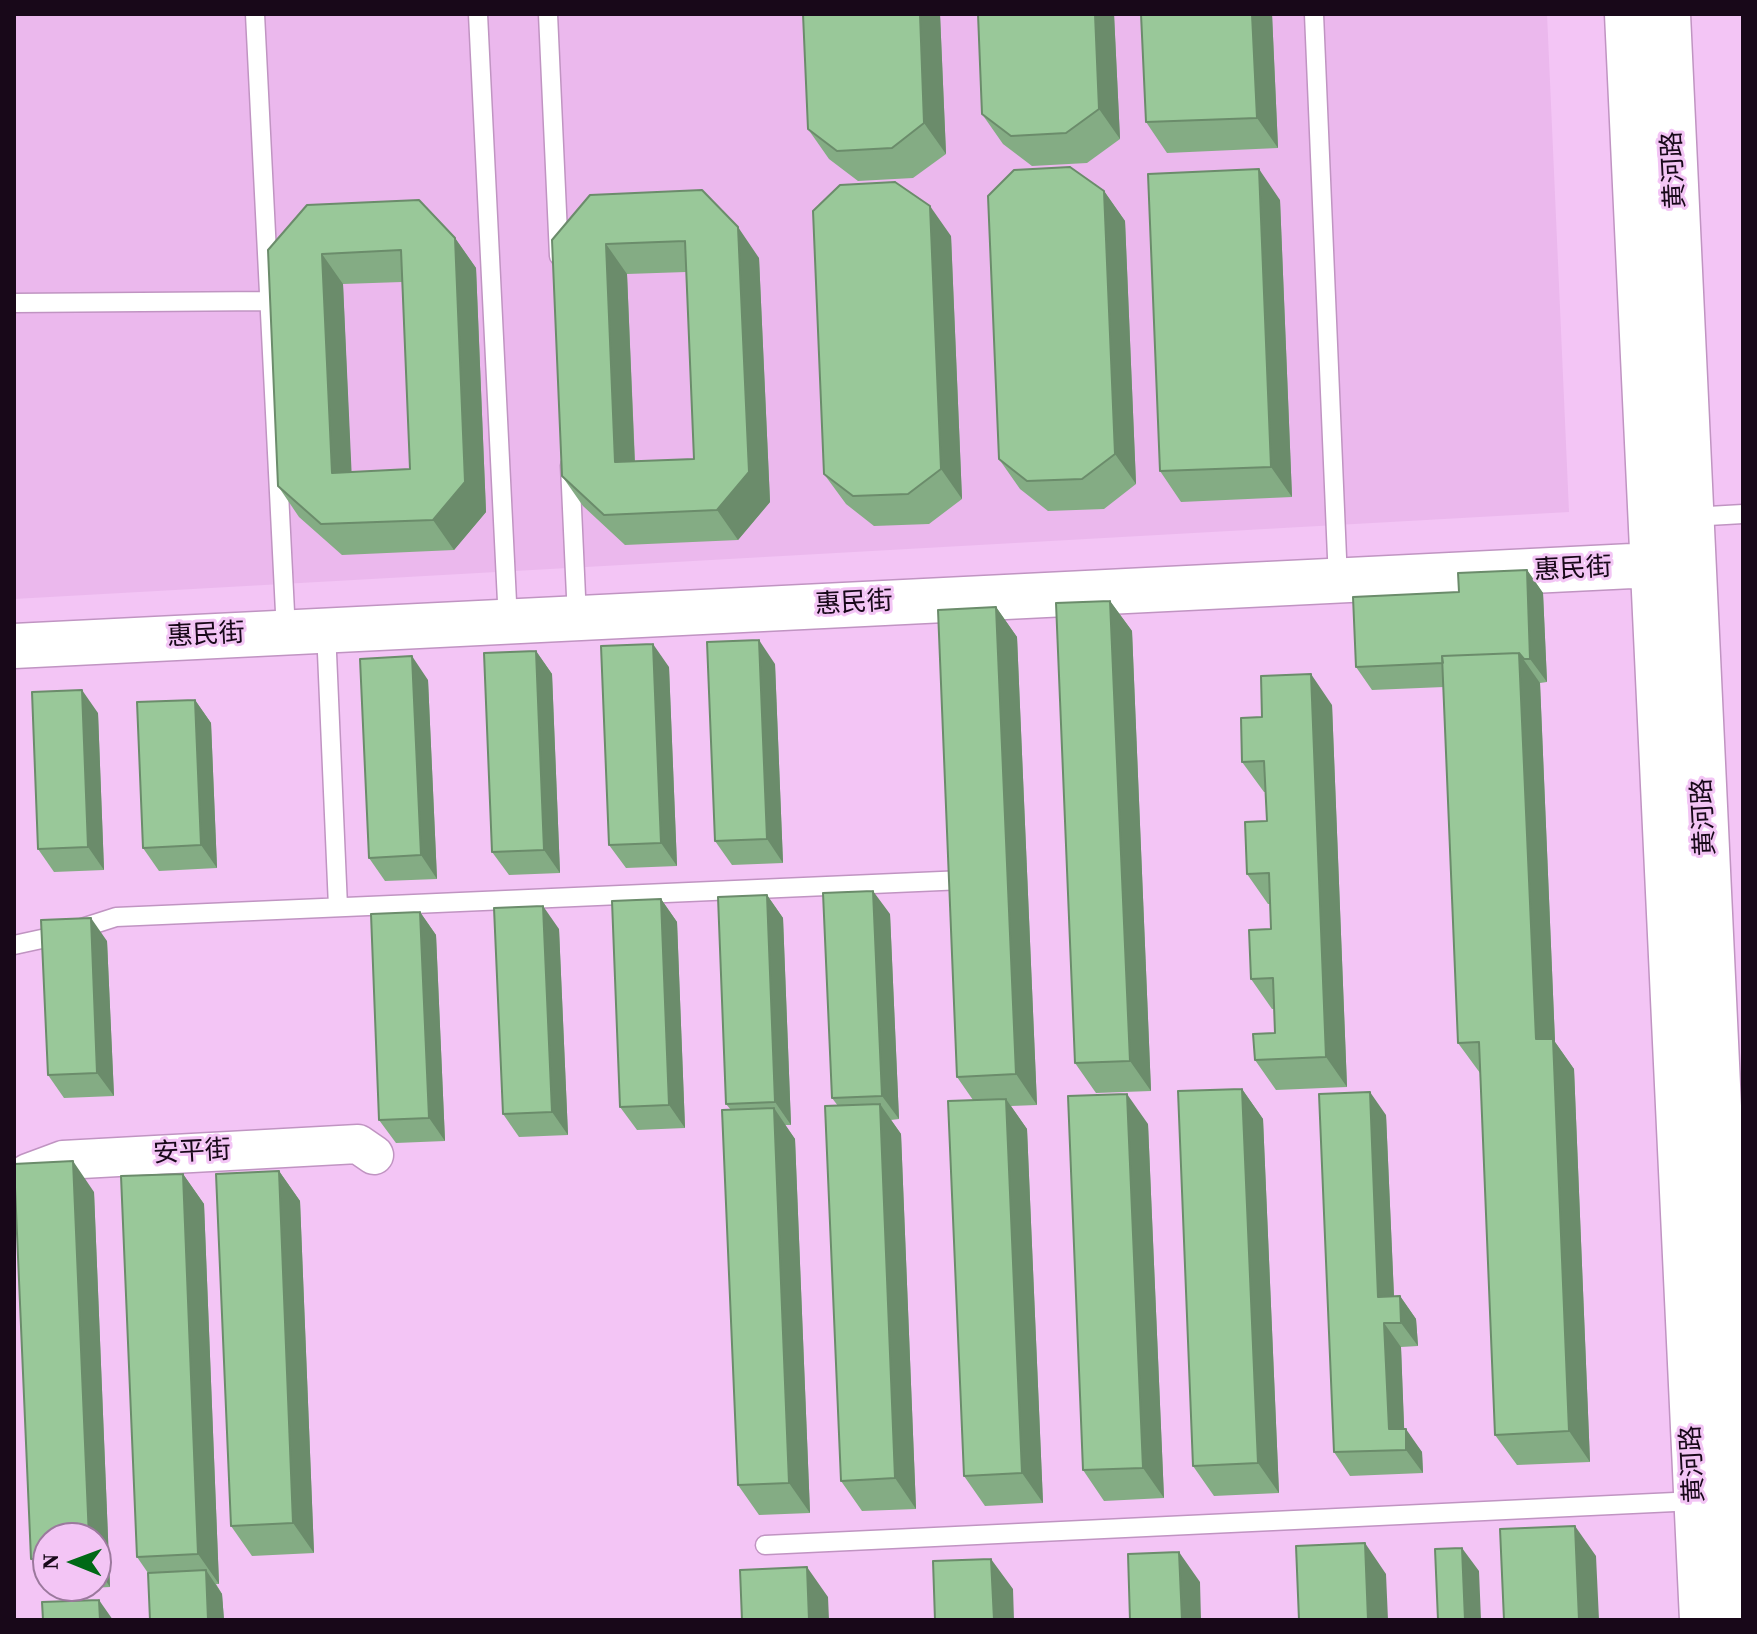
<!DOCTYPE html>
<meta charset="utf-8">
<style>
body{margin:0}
#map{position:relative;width:1757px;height:1634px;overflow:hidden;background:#f3c5f5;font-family:"Source Serif 4",serif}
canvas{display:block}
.frame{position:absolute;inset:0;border:16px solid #180819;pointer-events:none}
.north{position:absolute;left:32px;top:1522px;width:80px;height:80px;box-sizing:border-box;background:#f3c5f5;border:2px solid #9b799d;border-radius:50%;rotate:271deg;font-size:22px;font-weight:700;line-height:32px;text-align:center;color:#180819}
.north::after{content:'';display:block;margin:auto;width:28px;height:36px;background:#006916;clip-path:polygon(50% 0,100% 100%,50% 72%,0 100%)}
</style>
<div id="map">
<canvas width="1757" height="1634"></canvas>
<div class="frame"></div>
<div class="north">N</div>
</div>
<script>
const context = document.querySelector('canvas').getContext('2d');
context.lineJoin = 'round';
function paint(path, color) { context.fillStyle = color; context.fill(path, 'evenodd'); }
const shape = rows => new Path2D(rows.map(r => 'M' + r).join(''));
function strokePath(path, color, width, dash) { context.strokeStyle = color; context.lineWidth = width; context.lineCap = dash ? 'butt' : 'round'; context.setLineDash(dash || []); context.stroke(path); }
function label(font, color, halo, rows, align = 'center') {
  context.font = font + ' "Source Serif 4","Noto Sans SC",serif'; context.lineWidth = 6; context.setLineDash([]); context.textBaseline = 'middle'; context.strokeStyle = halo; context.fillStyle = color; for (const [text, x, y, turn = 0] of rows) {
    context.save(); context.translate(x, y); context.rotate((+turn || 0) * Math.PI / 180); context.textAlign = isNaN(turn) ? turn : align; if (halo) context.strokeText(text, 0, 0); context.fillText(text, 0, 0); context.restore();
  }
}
const built = shape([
 [14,14,1547,14,1569,512,14,599]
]);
const lane = shape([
 [255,14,286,632],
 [478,14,508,622],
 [548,14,559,256],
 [1314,14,1338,581],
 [14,303,269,301],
 [570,465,577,618],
 [1691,517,1743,514],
 [326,630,338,907],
 [14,945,60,935,116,917,964,880],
 [765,1545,1696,1501]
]);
const street = shape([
 [14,1185,28,1173,63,1160,358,1144,374,1155]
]);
const secondary = shape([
 [1627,14,1702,1620],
 [1668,14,1743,1620],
 [14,646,1693,563]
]);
const wall = shape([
 [940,14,946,154,913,178,858,181,829,159,808,129],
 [978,14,1114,14,1120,139,1087,163,1032,166,1003,144,982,114],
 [1141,14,1272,14,1278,148,1167,153,1146,122],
 [1104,191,1125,221,1136,484,1104,509,1048,511,1020,489,999,459],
 [590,195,759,258,770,502,738,540,625,545,583,506,562,476],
 [686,272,694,459,635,462,627,274],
 [1280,200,1292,497,1181,502,1160,471],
 [951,236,962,499,929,524,874,526,846,504,824,474],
 [455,238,476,268,486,512,454,550,342,555,299,517,278,486,268,250],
 [402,282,410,469,351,472,343,284],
 [1527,570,1543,593,1547,682,1540,683,1555,1042,1574,1069,1590,1462,1517,1465,1495,1435,1481,1073,1480,1073,1458,1043,1444,687,1372,690,1356,667,1459,592],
 [1110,601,1132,631,1151,1091,1096,1093,1075,1063],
 [996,607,1017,637,1037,1105,1011,1106,1027,1129,1043,1503,985,1506,964,1476,973,1100,957,1077],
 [536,651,552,674,560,873,509,875,492,852],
 [775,664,783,863,732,865,715,841],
 [669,667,677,866,626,868,609,845],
 [428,680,437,879,385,881,369,858],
 [195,700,211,723,217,868,159,871,143,848],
 [1332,705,1347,1087,1276,1090,1255,1060,1275,1033,1274,1009,1272,1009,1251,979,1271,929,1270,904,1268,904,1247,874,1267,821,1265,792,1264,792,1242,762,1262,717],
 [98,713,104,870,54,872,38,849],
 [767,895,783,918,791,1125,785,1125,795,1139,810,1513,759,1515,738,1485,731,1110,726,1104],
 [661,899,677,922,685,1128,637,1130,620,1107],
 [420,912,436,935,445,1141,396,1143,379,1120],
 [890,914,899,1119,891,1120,901,1134,916,1509,862,1511,841,1481,838,1106,832,1098],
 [559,929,568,1135,519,1137,503,1114],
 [107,941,114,1096,64,1098,48,1075],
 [1242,1089,1263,1119,1279,1493,1214,1496,1193,1466],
 [1386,1115,1394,1296,1400,1296,1416,1319,1418,1346,1401,1347,1404,1429,1422,1452,1423,1473,1350,1476,1334,1452],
 [1148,1124,1164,1498,1104,1501,1083,1470],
 [279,1171,300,1201,314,1553,252,1556,231,1526],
 [183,1174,204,1204,219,1584,216,1584,222,1594,224,1620,150,1620,148,1573,137,1557],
 [94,1192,110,1587,52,1590,50,1586,96,1586,96,1538,48,1538,48,1584,31,1559]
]);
const shadedWall = shape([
 [920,14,940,14,946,154,924,123],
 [1095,14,1114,14,1120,139,1099,109],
 [1252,14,1272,14,1278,148,1257,118],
 [1259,169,1280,200,1292,497,1271,467],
 [1104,191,1125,221,1136,484,1115,454],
 [930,206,951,236,962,499,941,469],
 [738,227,759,258,770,502,738,540,717,510],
 [455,238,476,268,486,512,454,550,433,520],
 [606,244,627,274,636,493,615,462],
 [322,254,343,284,353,503,332,473],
 [1527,570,1543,593,1547,682,1530,659],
 [1110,601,1132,631,1151,1091,1130,1061],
 [996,607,1017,637,1037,1105,1016,1074],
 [759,640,775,664,783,863,767,839],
 [653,644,669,667,677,866,661,843],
 [536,651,552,674,560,873,544,850],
 [1519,653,1540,683,1555,1042,1574,1069,1590,1462,1569,1431,1536,1039],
 [412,656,428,680,437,879,421,855],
 [1311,674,1332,705,1347,1087,1326,1057],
 [82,690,98,713,104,870,88,847],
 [195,700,211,723,217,868,201,845],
 [873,891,890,914,899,1119,882,1096],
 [767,895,783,918,791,1125,775,1102],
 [661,899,677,922,685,1128,669,1105],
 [543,906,559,929,568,1135,552,1112],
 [420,912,436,935,445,1141,429,1118],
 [91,918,107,941,114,1096,97,1073],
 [1242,1089,1263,1119,1279,1493,1258,1463],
 [1370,1092,1386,1115,1395,1320,1378,1297],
 [1127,1094,1148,1124,1164,1498,1143,1468],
 [1006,1099,1027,1129,1043,1503,1022,1473],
 [880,1104,901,1134,916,1509,895,1478],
 [774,1108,795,1139,810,1513,789,1483],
 [73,1161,94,1192,110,1587,96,1566,96,1538,89,1538],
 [279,1171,300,1201,314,1553,293,1523],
 [183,1174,204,1204,219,1584,198,1554],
 [1400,1296,1416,1319,1418,1346,1401,1323],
 [1384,1323,1401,1347,1405,1450,1389,1429],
 [1406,1429,1422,1452,1423,1473,1406,1450],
 [1575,1526,1596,1556,1599,1620,1579,1620],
 [1365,1543,1386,1574,1388,1620,1368,1620],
 [1462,1548,1479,1571,1481,1620,1465,1620],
 [1179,1552,1200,1582,1201,1620,1182,1620],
 [991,1559,1013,1589,1014,1620,994,1620],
 [807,1567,828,1597,829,1620,809,1620],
 [206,1570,222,1594,224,1620,208,1620],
 [99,1600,113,1620,100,1620]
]);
const building = shape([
 [803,14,920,14,924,123,892,148,837,151,808,129,803,14],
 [978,14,1095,14,1099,109,1066,133,1011,136,982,114,978,14],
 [1141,14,1252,14,1257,118,1146,122,1141,14],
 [1070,167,1104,191,1115,454,1082,479,1027,481,999,459,988,196,1014,170,1070,167],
 [1259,169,1271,467,1160,471,1148,174,1259,169],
 [895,182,930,206,941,469,908,494,853,496,824,474,813,211,840,185,895,182],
 [702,190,738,227,749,472,717,510,604,515,562,476,552,240,590,195,702,190],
 [685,241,694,459,615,462,606,244,685,241],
 [419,200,455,238,465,482,433,520,321,524,278,486,268,250,307,205,419,200],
 [401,250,410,469,332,473,322,254,401,250],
 [1527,570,1530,659,1524,659,1519,653,1442,656,1443,663,1356,667,1353,597,1459,592,1458,573,1527,570],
 [1110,601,1130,1061,1075,1063,1056,603,1110,601],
 [996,607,1016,1074,957,1077,938,610,996,607],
 [759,640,767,839,715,841,707,642,759,640],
 [653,644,661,843,609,845,601,646,653,644],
 [536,651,544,850,492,852,484,653,536,651],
 [1519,653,1536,1039,1553,1039,1569,1431,1495,1435,1479,1042,1458,1043,1442,656,1519,653],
 [412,656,421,855,369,858,360,659,412,656],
 [1311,674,1326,1057,1255,1060,1253,1034,1275,1033,1273,978,1251,979,1249,930,1271,929,1269,873,1247,874,1245,822,1267,821,1264,761,1242,762,1241,718,1262,717,1261,676,1311,674],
 [82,690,88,847,38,849,32,692,82,690],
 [195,700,201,845,143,848,137,702,195,700],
 [873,891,882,1096,832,1098,823,893,873,891],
 [767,895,775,1102,726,1104,718,897,767,895],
 [661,899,669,1105,620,1107,612,901,661,899],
 [543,906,552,1112,503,1114,494,908,543,906],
 [420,912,429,1118,379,1120,371,914,420,912],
 [91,918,97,1073,48,1075,41,920,91,918],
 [1242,1089,1258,1463,1193,1466,1178,1091,1242,1089],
 [1370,1092,1378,1297,1400,1296,1401,1323,1384,1323,1389,1429,1406,1429,1406,1450,1334,1452,1319,1094,1370,1092],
 [1127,1094,1143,1468,1083,1470,1068,1096,1127,1094],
 [1006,1099,1022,1473,964,1476,948,1101,1006,1099],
 [880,1104,895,1478,841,1481,825,1106,880,1104],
 [774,1108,789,1483,738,1485,722,1110,774,1108],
 [73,1161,89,1538,48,1538,48,1559,31,1559,14,1164,73,1161],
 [279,1171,293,1523,231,1526,216,1174,279,1171],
 [183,1174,198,1554,137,1557,121,1176,183,1174],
 [1575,1526,1579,1620,1504,1620,1500,1529,1575,1526],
 [1365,1543,1368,1620,1299,1620,1296,1546,1365,1543],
 [1462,1548,1465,1620,1438,1620,1435,1549,1462,1548],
 [1179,1552,1182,1620,1130,1620,1128,1554,1179,1552],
 [991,1559,994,1620,935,1620,933,1561,991,1559],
 [807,1567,809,1620,742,1620,740,1570,807,1567],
 [206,1570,208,1620,150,1620,148,1573,206,1570],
 [99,1600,100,1620,43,1620,42,1602,99,1600]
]);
const streetNames = [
 ["黄河路",1675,170,-93],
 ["惠民街",1573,570,-3],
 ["惠民街",854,604,-3],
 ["惠民街",206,636,-3],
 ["黄河路",1705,817,-93],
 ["安平街",192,1153,-3],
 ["黄河路",1694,1464,-93]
];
paint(built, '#ebb8ed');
strokePath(lane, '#c094c2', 21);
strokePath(street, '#c094c2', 41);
strokePath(secondary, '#c094c2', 47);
strokePath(lane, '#fff', 18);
strokePath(street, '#fff', 38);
strokePath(secondary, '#fff', 44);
paint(wall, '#84ac84');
paint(shadedWall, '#6b8c6b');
paint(building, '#99c899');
strokePath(building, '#6b8c6b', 2);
label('26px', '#180819', '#f3c5f5', streetNames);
</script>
